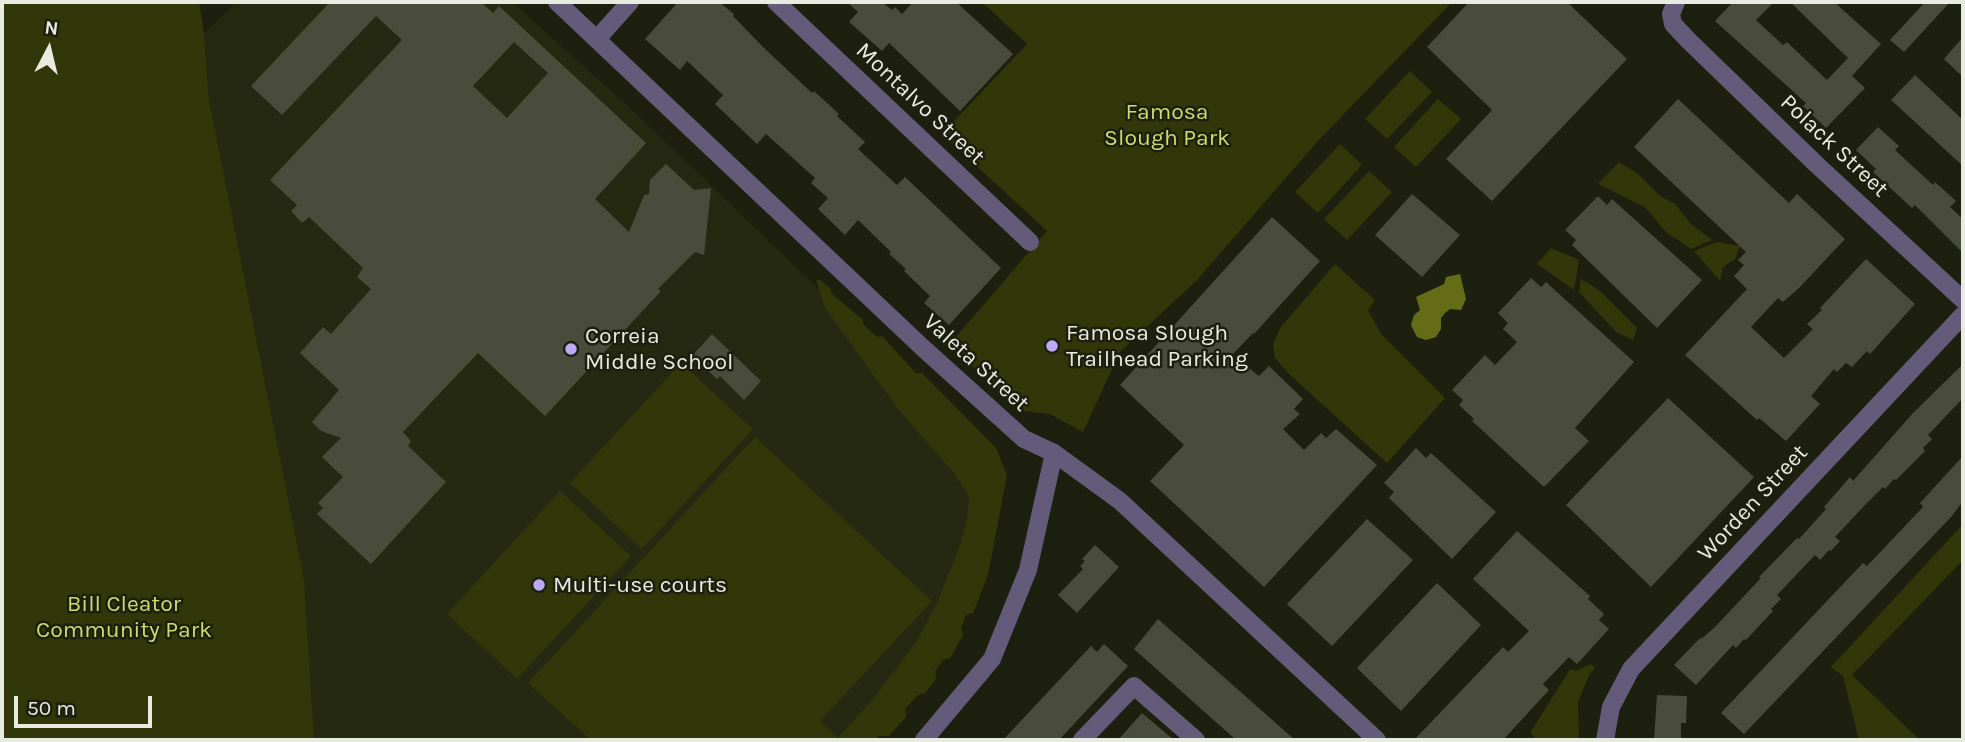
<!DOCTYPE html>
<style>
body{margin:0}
#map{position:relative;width:1965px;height:742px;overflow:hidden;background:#1d200f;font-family:Karla,sans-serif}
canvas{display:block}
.frame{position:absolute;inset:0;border:4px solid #e8ebe0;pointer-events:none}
.north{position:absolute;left:14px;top:14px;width:70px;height:70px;-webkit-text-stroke:5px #1d200f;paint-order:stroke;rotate:7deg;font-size:19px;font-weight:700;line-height:28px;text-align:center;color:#e8ebe0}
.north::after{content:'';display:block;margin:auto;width:24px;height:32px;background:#e8ebe0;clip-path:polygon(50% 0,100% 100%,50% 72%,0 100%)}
.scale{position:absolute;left:14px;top:696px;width:138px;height:32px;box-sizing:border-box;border:4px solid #e8ebe0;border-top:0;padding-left:9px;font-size:21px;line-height:24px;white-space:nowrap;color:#e8ebe0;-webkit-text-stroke:5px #1d200f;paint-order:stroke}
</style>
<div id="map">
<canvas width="1965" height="742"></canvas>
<div class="frame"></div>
<div class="north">N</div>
<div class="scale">50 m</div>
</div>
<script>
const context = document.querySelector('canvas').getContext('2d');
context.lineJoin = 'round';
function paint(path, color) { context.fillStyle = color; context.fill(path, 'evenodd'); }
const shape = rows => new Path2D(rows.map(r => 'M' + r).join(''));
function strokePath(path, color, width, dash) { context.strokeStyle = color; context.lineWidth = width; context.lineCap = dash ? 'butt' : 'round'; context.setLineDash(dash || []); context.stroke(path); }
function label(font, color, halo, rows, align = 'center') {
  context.font = font + ' Karla,sans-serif'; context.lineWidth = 5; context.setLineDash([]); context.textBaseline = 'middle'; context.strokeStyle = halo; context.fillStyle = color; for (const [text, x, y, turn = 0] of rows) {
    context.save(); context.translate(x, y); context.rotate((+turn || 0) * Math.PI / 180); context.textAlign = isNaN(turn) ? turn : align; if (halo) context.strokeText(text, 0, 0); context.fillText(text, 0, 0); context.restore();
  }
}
const built = shape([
 [237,2,512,2,628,106,1000,463,955,637,876,740,314,740,304,579,209,100,204,34]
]);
const green = shape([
 [2,2,199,2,204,34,209,100,304,579,314,740,2,740],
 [982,2,1452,2,1317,142,1197,280,1120,352,1083,432,1050,414,1023,411,949,345,1047,231,942,134,1027,44],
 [1410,71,1432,92,1387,139,1365,119],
 [1438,99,1461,119,1416,167,1394,147],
 [1340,144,1362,165,1318,213,1295,192],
 [1619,162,1638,174,1660,196,1675,204,1691,224,1712,240,1691,249,1666,232,1645,207,1598,184],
 [1369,171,1392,192,1347,240,1324,219],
 [1717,242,1740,246,1735,259,1723,267,1720,281,1694,251],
 [1551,248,1579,260,1574,290,1537,264],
 [1335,264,1375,300,1368,310,1381,334,1445,398,1387,463,1290,375,1275,358,1273,345,1280,328],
 [1581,279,1599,290,1637,328,1633,340,1616,332,1579,292],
 [816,280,820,280,831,289,831,293,863,320,863,324,877,337,882,336,916,373,922,373,996,448,1007,475,988,575,973,613,966,615,961,629,963,635,950,658,943,660,935,671,936,679,925,693,918,695,905,709,906,717,889,736,879,736,875,740,836,740,872,700,917,641,937,603,960,546,967,520,969,497,953,472,898,409,825,308],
 [681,363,753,429,642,549,570,483],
 [755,437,932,601,820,721,837,737,834,740,591,740,528,683],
 [560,491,631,556,517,679,447,614],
 [1963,524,1963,560,1852,675,1920,740,1859,740,1843,676,1831,667],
 [1591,664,1595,669,1590,673,1578,702,1579,740,1537,740,1530,733,1570,669,1576,671]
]);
const water = shape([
 [1460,274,1466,299,1461,310,1450,309,1445,313,1441,318,1441,329,1436,337,1426,340,1417,337,1411,325,1414,315,1420,310,1416,297,1444,284,1446,277]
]);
const building = shape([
 [330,2,481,2,493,13,499,6,646,143,595,199,629,232,644,195,649,194,650,180,666,164,694,190,711,188,704,255,695,252,658,289,661,291,545,416,478,353,403,432,411,441,408,446,446,482,371,564,317,514,323,508,318,503,343,477,322,457,341,438,321,431,312,422,339,390,300,353,323,327,331,334,371,289,357,277,363,268,309,217,302,223,291,211,297,205,270,180,402,40,376,16,282,115,251,86],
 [514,42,548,73,507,118,473,86],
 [678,2,719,2,734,14,733,16,763,47,812,93,814,91,839,114,837,116,865,142,858,149,897,185,905,177,1001,268,949,325,924,303,930,296,904,271,906,269,889,254,891,252,858,220,845,235,818,209,828,198,811,183,815,178,766,134,757,144,715,104,723,95,687,61,680,70,645,39],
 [847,2,882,2,892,10,895,7,902,14,913,2,956,2,1013,54,960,111,889,43,882,51,849,22,858,12],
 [1469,2,1567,2,1627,59,1492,201,1446,159,1492,110,1427,47],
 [1733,2,1774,2,1756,20,1783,45,1787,42,1827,80,1848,58,1790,2,1834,2,1881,44,1852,76,1865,88,1826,128,1803,106,1806,103,1715,21],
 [1925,2,1950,2,1904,52,1890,40],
 [1963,37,1963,77,1944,59],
 [1915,75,1963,120,1963,166,1891,100],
 [1678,99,1789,203,1797,194,1845,239,1799,288,1783,302,1778,298,1751,327,1784,358,1813,329,1807,324,1822,310,1820,308,1866,259,1915,304,1870,354,1867,351,1852,367,1846,363,1837,372,1834,369,1811,396,1820,404,1786,441,1759,418,1757,420,1685,355,1747,289,1734,276,1744,265,1738,260,1746,252,1634,147],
 [1878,127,1899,146,1895,150,1933,185,1935,182,1956,201,1950,207,1963,219,1963,253,1915,205,1912,208,1873,172,1876,169,1856,150],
 [1412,194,1460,235,1422,277,1375,235],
 [1598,196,1607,205,1612,199,1702,280,1657,328,1572,245,1576,240,1565,230],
 [1272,217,1320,261,1254,334,1253,333,1232,355,1259,376,1269,366,1303,399,1294,409,1300,414,1283,429,1304,450,1321,433,1326,438,1336,429,1377,465,1264,587,1150,481,1184,445,1120,385],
 [1531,278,1541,287,1546,282,1634,362,1575,428,1589,441,1544,487,1472,421,1474,419,1459,405,1463,400,1452,390,1485,355,1495,365,1517,342,1503,329,1508,323,1498,313],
 [712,334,761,381,744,400,720,376,717,379,692,356],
 [1963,364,1963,398,1928,435,1932,439,1923,448,1925,451,1896,480,1894,479,1885,489,1883,487,1864,506,1835,537,1840,541,1831,551,1829,550,1820,560,1815,555,1777,595,1781,599,1771,609,1773,611,1746,640,1744,639,1736,648,1733,645,1696,685,1674,665,1700,638,1701,639,1714,628,1761,578,1759,577,1797,538,1799,539,1826,509,1824,507,1850,477,1853,481,1913,413],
 [1668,398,1754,477,1651,587,1566,505],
 [1416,448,1426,458,1431,453,1496,512,1452,559,1389,498,1394,492,1384,483],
 [1963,456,1963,501,1952,516,1744,734,1721,713,1844,583,1863,563,1867,566,1923,507,1920,503],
 [1367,519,1413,560,1332,646,1287,604],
 [1517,531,1590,596,1588,599,1604,614,1599,620,1609,629,1577,664,1569,657,1543,684,1549,690,1503,740,1414,740,1503,647,1508,652,1529,631,1473,579],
 [1095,545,1119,567,1077,613,1058,595,1083,569,1080,566,1085,561,1082,559],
 [1437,583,1481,625,1401,711,1357,668],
 [1158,619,1295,740,1236,740,1134,649],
 [1104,644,1128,666,1059,740,1003,740,1091,646,1097,652],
 [1657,695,1687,696,1686,723,1681,723,1681,740,1654,740],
 [1142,713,1174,740,1118,740]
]);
const minor = shape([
 [557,2,923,348,1024,439,1054,453,1120,501,1377,740],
 [776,2,1030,242],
 [1676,2,1671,14,1673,24,1688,40,1816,164,1963,300],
 [597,39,630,2],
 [924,740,992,659,1028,570,1054,453],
 [1082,740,1134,686,1196,740],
 [1605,740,1611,707,1631,669,1963,315]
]);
const markers = [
 [1052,346,7,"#bfa8f4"],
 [571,349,7,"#bfa8f4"],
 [539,585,7,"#bfa8f4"]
];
const streetNames = [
 ["Montalvo Street",920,104,43],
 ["Polack Street",1834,146,43],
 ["Valeta Street",976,363,42],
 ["Worden Street",1753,503,-47]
];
const parkNames = [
 ["Famosa",1167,112],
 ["Slough Park",1167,138],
 ["Bill Cleator",124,604],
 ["Community Park",124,630]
];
const poiNames = [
 ["Famosa Slough",1066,333],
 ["Trailhead Parking",1066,359],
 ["Correia",585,336],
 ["Middle School",585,362],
 ["Multi-use courts",553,585]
];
paint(built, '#262912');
paint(green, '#323709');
paint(water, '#646d16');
paint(building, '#494c3a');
strokePath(minor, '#635b79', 18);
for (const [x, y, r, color] of markers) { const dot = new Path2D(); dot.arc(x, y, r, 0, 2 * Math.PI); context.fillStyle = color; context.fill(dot); strokePath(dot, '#1d200f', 2.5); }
label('23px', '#e8ebe0', '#1d200f', streetNames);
label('23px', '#cddc6d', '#1d200f', parkNames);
label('23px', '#e8ebe0', '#1d200f', poiNames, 'left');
</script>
